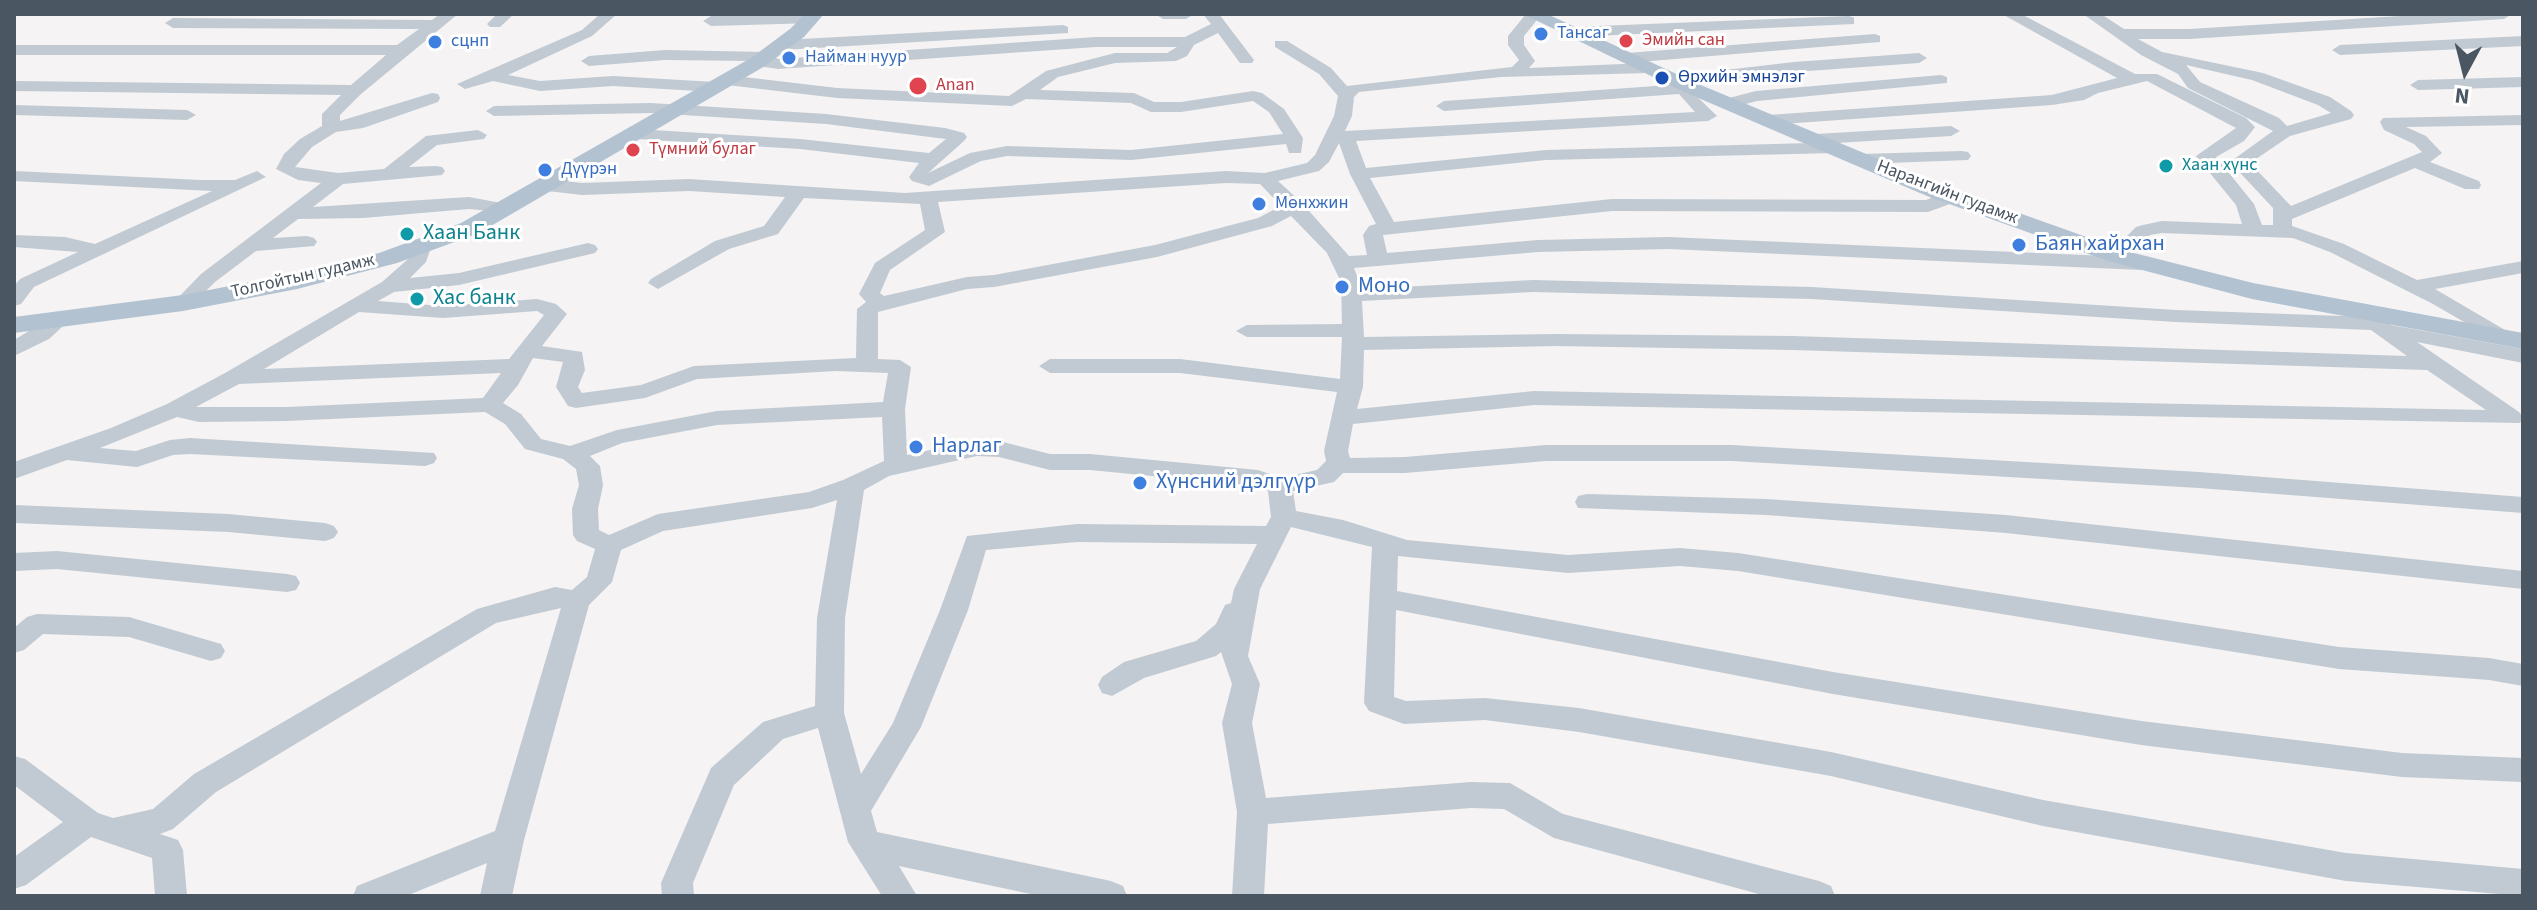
<!DOCTYPE html>
<meta charset="utf-8">
<style>
body{margin:0}
#map{position:relative;width:2537px;height:910px;overflow:hidden;background:#f5f3f3;font-family:"Source Sans 3",sans-serif}
canvas{display:block}
.frame{position:absolute;inset:0;border:16px solid #4a5661;pointer-events:none}
.north{position:absolute;left:2425px;top:32px;width:80px;height:80px;-webkit-text-stroke:6px #fff;paint-order:stroke;rotate:187deg;font-size:22px;font-weight:700;line-height:32px;text-align:center;color:#4a5661}
.north::after{content:'';display:block;margin:auto;width:28px;height:36px;background:#4a5661;clip-path:polygon(50% 0,100% 100%,50% 72%,0 100%)}
</style>
<div id="map">
<canvas width="2537" height="910"></canvas>
<div class="frame"></div>
<div class="north">N</div>
</div>
<script>
const context = document.querySelector('canvas').getContext('2d');
context.lineJoin = 'round';
const shape = rows => new Path2D(rows.map(r => 'M' + r).join(''));
function paint(path, color) { context.fillStyle = color; context.fill(path, 'evenodd'); }
function strokePath(path, color, width, dash) { context.strokeStyle = color; context.lineWidth = width; context.lineCap = dash ? 'butt' : 'round'; context.setLineDash(dash || []); context.stroke(path); }
function label(font, color, halo, rows, align = 'center') {
  context.font = font + ' "Source Sans 3",sans-serif'; context.lineWidth = 6; context.setLineDash([]); context.textBaseline = 'middle'; context.strokeStyle = halo; context.fillStyle = color; for (const [text, x, y, turn = 0] of rows) {
    context.save(); context.translate(x, y); context.rotate((+turn || 0) * Math.PI / 180); context.textAlign = isNaN(turn) ? turn : align; if (halo) context.strokeText(text, 0, 0); context.fillText(text, 0, 0); context.restore();
  }
}
const minor = shape([
 [440,14,458,14,361,94,340,115,340,121,432,93,438,94,440,98,438,102,363,128,336,132,312,147,295,167,338,173,384,169,426,136,478,130,487,135,484,139,437,145,409,167,436,166,442,167,445,171,442,175,343,184,313,207,469,197,512,205,514,209,512,213,469,209,363,218,298,219,273,238,307,236,314,238,317,242,314,246,256,251,215,282,190,307,183,309,173,303,201,274,321,183,298,180,276,169,284,154,300,139,322,126,322,114,341,95,14,91,14,81,351,85,386,55,14,55,14,45,397,45,419,29,173,28,165,23,173,18,432,20,440,14],
 [497,14,514,14,500,27,490,27,487,24,497,14],
 [600,14,617,14,592,36,508,75,540,81,613,76,715,82,723,87,715,92,613,86,540,91,493,81,465,89,457,84,582,30,600,14],
 [1155,14,1194,14,1186,19,1163,19,1155,14],
 [1203,14,1219,14,1254,60,1252,63,1240,63,1218,33,1194,45,1187,56,1176,61,1115,63,1058,77,1040,90,1134,93,1154,102,1181,102,1253,91,1262,93,1284,109,1303,138,1301,153,1289,153,1286,144,1131,160,1007,156,981,161,929,186,912,181,909,177,919,163,800,149,636,139,627,134,636,129,800,139,929,153,946,139,826,124,651,113,494,116,486,111,494,106,651,103,826,114,945,128,964,133,967,137,964,141,928,173,970,153,1007,146,1131,150,1283,134,1269,112,1253,101,1181,112,1151,112,1131,103,1026,99,1012,106,837,98,727,85,719,80,727,75,837,88,1009,96,1046,71,1115,53,1167,53,1177,47,1096,47,778,69,752,65,750,61,665,60,589,66,581,61,589,56,665,50,766,52,778,59,1096,37,1185,37,1211,24,1203,14],
 [1526,14,1541,15,1524,36,1524,45,1535,61,1529,68,1646,63,1654,68,1646,73,1501,77,1359,92,1354,97,1352,116,1345,131,1695,112,1679,94,1444,111,1436,106,1444,101,1670,85,1666,81,1674,76,1794,62,1919,53,1927,58,1919,63,1794,72,1685,85,1717,116,1708,121,1356,141,1366,168,1546,150,1812,143,1807,139,1816,134,1951,126,1960,131,1951,136,1836,143,1843,148,1834,153,1546,160,1370,178,1394,222,1612,199,1926,200,1931,198,1926,191,1935,185,1942,187,1952,200,1950,204,1928,212,1612,211,1383,235,1387,253,1538,240,1668,237,2107,256,2136,227,2143,225,2162,221,2242,224,2236,205,2196,156,2236,128,2147,81,2098,93,2084,100,2052,105,1768,125,1759,120,1768,115,2052,95,2117,78,2002,14,2021,14,2135,74,2157,74,2246,118,2255,127,2252,131,2244,141,2216,157,2254,204,2262,225,2273,225,2273,208,2230,162,2273,131,2188,88,2178,74,2141,55,2083,14,2101,14,2124,29,2189,29,2433,14,2512,14,2504,19,2189,39,2138,39,2162,52,2263,73,2330,97,2351,111,2354,115,2351,119,2290,136,2250,163,2291,206,2422,152,2414,144,2384,130,2380,122,2383,118,2523,115,2523,125,2406,127,2426,136,2442,153,2430,162,2479,181,2481,185,2479,189,2465,189,2415,168,2292,219,2292,226,2344,244,2417,280,2523,261,2523,273,2435,289,2505,330,2508,335,2505,340,2497,341,2433,304,2330,252,2293,238,2162,233,2150,235,2127,257,2148,260,2151,264,2148,268,2141,270,1668,249,1538,252,1354,268,1362,289,1533,280,1812,287,2176,310,2370,317,2377,309,2384,307,2395,313,2388,322,2391,325,2523,349,2523,363,2417,342,2519,412,2523,417,2520,423,1534,405,1353,424,1348,451,1350,458,1405,457,1546,445,1732,445,2199,472,2523,497,2523,513,2199,488,1732,461,1546,461,1405,473,1343,473,1334,482,1293,491,1296,511,1343,520,1407,540,1568,555,1680,548,1738,553,2339,647,2489,658,2523,664,2523,686,2489,680,2339,669,1738,571,1680,566,1568,573,1398,556,1397,591,1833,672,2141,721,2402,753,2523,758,2523,782,2402,777,2141,745,1833,694,1396,610,1394,697,1406,701,1485,698,1579,708,1831,752,2043,800,2346,853,2523,869,2523,896,2346,881,2043,826,1831,776,1579,732,1485,720,1404,724,1369,711,1364,703,1372,547,1291,527,1260,589,1248,656,1260,684,1252,723,1266,798,1471,782,1510,783,1563,814,1819,881,1831,886,1835,896,1766,896,1554,838,1504,809,1471,808,1268,824,1264,896,1232,896,1237,812,1222,723,1232,684,1221,652,1216,656,1144,678,1112,696,1102,693,1098,685,1102,677,1124,662,1196,641,1216,624,1225,605,1231,603,1234,589,1257,544,1077,542,986,550,968,610,921,727,871,811,877,832,1111,881,1123,886,1127,896,1040,896,899,866,917,896,882,896,848,842,818,728,783,739,734,785,693,883,694,896,662,896,661,883,711,768,763,722,815,706,817,618,837,500,812,508,663,531,621,550,612,582,589,605,524,840,512,896,480,896,487,863,406,896,353,896,357,886,495,831,561,608,496,623,216,792,173,829,160,834,178,840,183,850,187,896,155,896,152,858,91,837,26,885,14,889,14,857,63,822,14,785,14,756,25,759,98,813,113,818,153,809,194,774,477,609,555,587,572,590,587,577,595,549,577,541,573,535,572,509,579,485,576,469,563,459,525,449,505,424,485,412,287,421,199,422,177,417,100,448,136,451,170,440,190,438,434,453,437,458,434,463,425,466,190,454,173,455,137,467,67,460,14,479,14,462,111,428,167,404,225,373,382,282,407,260,414,243,421,241,431,247,426,262,410,278,459,273,588,243,595,245,598,249,595,253,459,285,394,292,378,301,443,306,537,299,556,304,567,314,542,346,582,352,585,370,578,387,582,393,641,385,694,366,856,358,857,309,866,302,859,294,875,263,925,230,920,204,804,198,778,234,729,249,658,289,648,283,651,279,715,241,764,226,785,197,689,191,582,195,547,191,538,185,547,179,582,183,689,179,905,193,1226,171,1265,173,1307,163,1315,155,1334,116,1338,96,1319,74,1275,47,1275,41,1287,41,1331,68,1347,86,1512,67,1519,60,1508,45,1508,36,1526,14],
 [2186,65,2252,80,2318,105,2331,113,2287,126,2279,118,2200,82,2186,65],
 [1339,143,1350,174,1376,224,1369,226,1363,235,1367,255,1349,256,1302,203,1278,181,1319,171,1329,162,1339,143],
 [1226,183,1260,184,1281,206,1258,218,1155,245,994,275,967,277,884,296,880,293,890,270,945,232,938,202,1226,183],
 [1291,216,1327,253,1341,282,1342,324,1247,325,1236,331,1247,337,1342,337,1340,379,1180,359,1050,359,1039,366,1050,373,1180,373,1337,392,1324,451,1326,461,1317,470,1281,478,1258,470,1090,454,1050,454,999,441,977,440,907,455,905,409,911,367,900,360,878,359,878,312,967,289,994,287,1157,257,1272,226,1291,216],
 [1533,292,1812,299,2176,322,2371,330,2407,356,1793,336,1555,334,1364,337,1362,301,1533,292],
 [537,311,544,315,509,359,264,369,359,312,443,318,537,311],
 [1555,346,1793,350,2427,370,2486,410,1534,391,1357,409,1363,387,1364,350,1555,346],
 [533,358,563,362,556,387,568,406,576,408,645,398,697,379,836,371,888,373,883,402,717,411,617,430,570,446,541,439,521,414,503,403,518,385,533,358],
 [501,373,483,398,287,407,196,407,239,384,501,373],
 [882,417,884,461,843,480,809,492,658,514,609,535,599,530,598,509,603,485,600,466,590,456,622,443,717,425,882,417],
 [977,456,999,457,1050,470,1090,470,1255,486,1268,491,1271,517,1266,526,1077,524,967,536,940,610,893,723,861,774,844,713,845,618,864,490,889,476,977,456],
 [810,15,815,17,815,23,711,26,703,21,711,16,810,15],
 [1849,16,1854,18,1854,24,1572,37,1564,32,1572,27,1849,16],
 [1063,25,1068,27,1068,33,782,50,774,45,782,40,1063,25],
 [1875,34,1880,36,1880,42,1627,63,1619,58,1627,53,1875,34],
 [2523,36,2523,46,2340,55,2332,50,2340,45,2523,36],
 [1941,75,1947,77,1947,83,1757,101,1727,109,1719,104,1721,100,1756,91,1941,75],
 [2523,77,2523,87,2418,90,2410,85,2418,80,2523,77],
 [14,105,187,110,196,115,187,120,14,115,14,105],
 [1962,151,1968,152,1971,156,1968,160,1861,164,1852,159,1861,154,1962,151],
 [14,171,201,180,235,180,257,171,266,177,34,287,21,304,14,306,14,286,20,279,78,252,14,247,14,235,65,237,95,244,212,191,14,181,14,171],
 [54,316,65,322,62,327,49,339,14,356,14,340,54,316],
 [1587,494,1766,499,2006,515,2523,571,2523,589,2006,533,1766,515,1578,508,1575,502,1578,496,1587,494],
 [14,505,228,514,325,523,334,526,338,532,334,538,325,541,228,532,14,523,14,505],
 [57,551,287,574,296,576,300,583,296,590,287,592,57,569,14,571,14,553,57,551],
 [37,614,129,617,221,644,225,651,221,658,211,661,129,637,43,634,24,650,14,653,14,628,27,617,37,614]
]);
const major = shape([
 [805,14,824,14,804,37,765,66,479,233,397,263,297,289,183,311,14,333,14,317,183,295,297,273,379,253,461,223,751,58,790,29,805,14],
 [1523,14,1547,14,1696,83,1943,186,2126,251,2253,283,2523,333,2523,349,2252,299,2108,261,1927,196,1682,91,1523,14]
]);
const markers = [
 [1541,34,8,"#3f7fe0"],
 [1626,41,8,"#e0444e"],
 [435,42,8,"#3f7fe0"],
 [789,58,8,"#3f7fe0"],
 [1662,78,8,"#1a4fb4"],
 [918,86,10,"#e0444e"],
 [633,150,8,"#e0444e"],
 [2166,166,8,"#0f9aa8"],
 [545,170,8,"#3f7fe0"],
 [1259,204,8,"#3f7fe0"],
 [407,234,8,"#0f9aa8"],
 [2019,245,8,"#3f7fe0"],
 [1342,287,8,"#3f7fe0"],
 [417,299,8,"#0f9aa8"],
 [916,447,8,"#3f7fe0"],
 [1140,483,8,"#3f7fe0"]
];
const farShopnames = [
 ["Тансаг",1557,34],
 ["сцнп",451,42],
 ["Найман нуур",805,58],
 ["Дүүрэн",561,170],
 ["Мөнхжин",1275,204]
];
const farHealthnames = [
 ["Эмийн сан",1642,41],
 ["Anan",936,86],
 ["Түмний булаг",649,150]
];
const farTransitnames = [
 ["Өрхийн эмнэлэг",1678,78]
];
const farCulturenames = [
 ["Хаан хүнс",2182,166]
];
const farStreetnames = [
 ["Нарангийн гудамж",1947,193,21],
 ["Толгойтын гудамж",303,277,-13]
];
const cultureNames = [
 ["Хаан Банк",423,234],
 ["Хас банк",433,299]
];
const shopNames = [
 ["Баян хайрхан",2035,245],
 ["Моно",1358,287],
 ["Нарлаг",932,447],
 ["Хүнсний дэлгүүр",1156,483]
];
paint(minor, '#c1cad2');
paint(major, '#b3c2d1');
for (const [x, y, r, color] of markers) { const dot = new Path2D(); dot.arc(x, y, r, 0, 2 * Math.PI); context.fillStyle = color; context.fill(dot); strokePath(dot, '#fff', 3); }
label('18px', '#366cbe', '#fff', farShopnames, 'left');
label('18px', '#be3a42', '#fff', farHealthnames, 'left');
label('18px', '#164399', '#fff', farTransitnames, 'left');
label('18px', '#0d838f', '#fff', farCulturenames, 'left');
label('18px', '#4a5661', '#fff', farStreetnames);
label('22px', '#0d838f', '#fff', cultureNames, 'left');
label('22px', '#366cbe', '#fff', shopNames, 'left');
</script>
